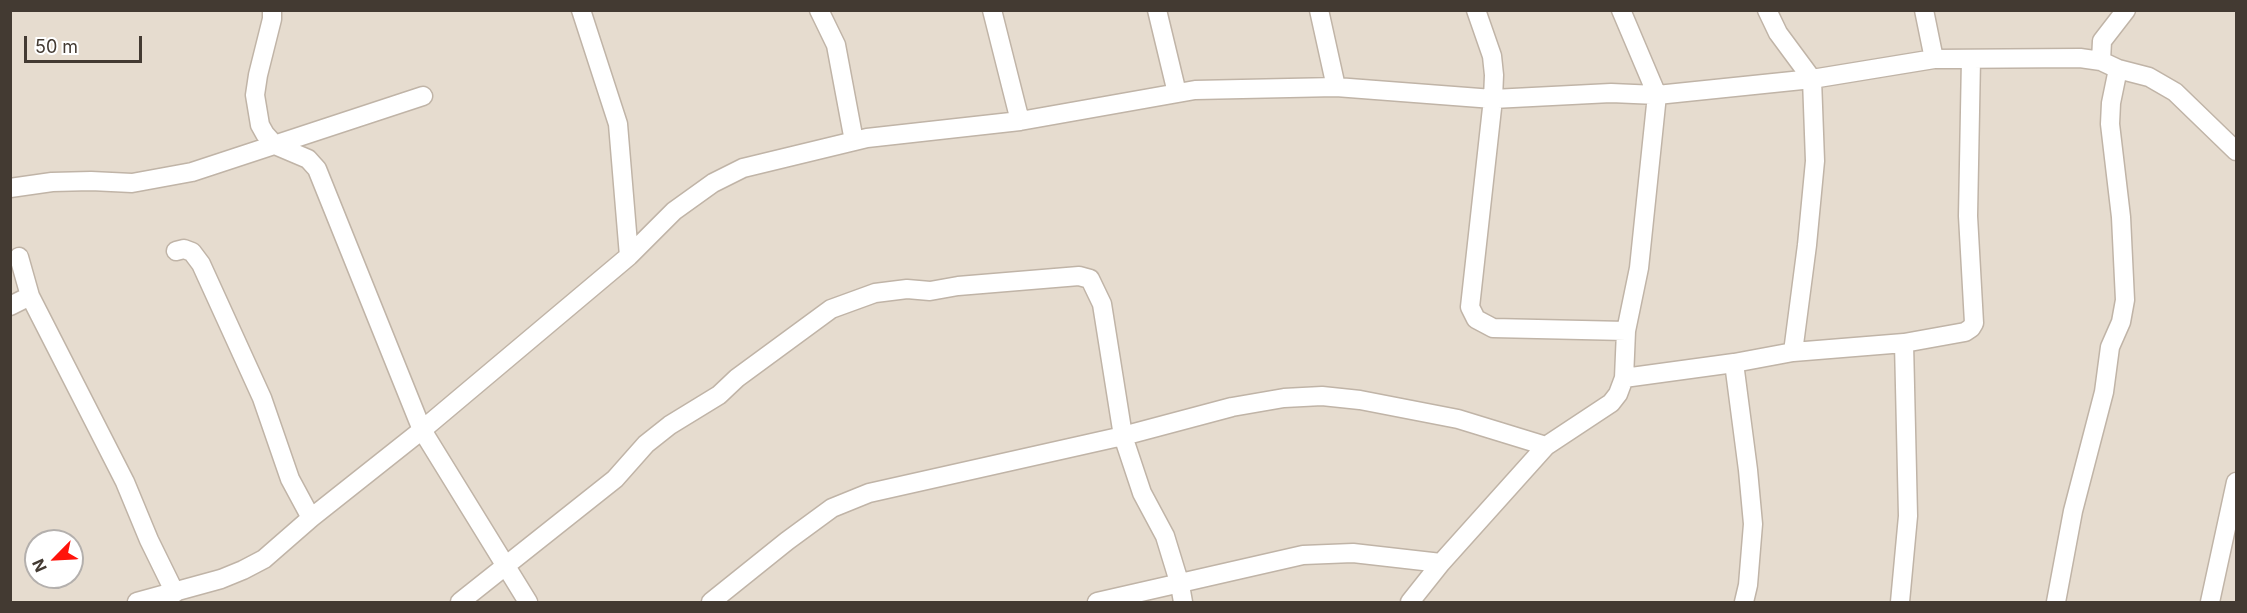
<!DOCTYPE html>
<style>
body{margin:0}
#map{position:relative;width:2247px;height:613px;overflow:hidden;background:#f2ebe1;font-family:Inter,sans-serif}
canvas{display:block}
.frame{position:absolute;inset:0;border:12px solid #433a32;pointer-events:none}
.north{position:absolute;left:24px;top:529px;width:60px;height:60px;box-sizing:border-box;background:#fff;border:2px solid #b4b0ad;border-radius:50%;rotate:246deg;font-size:16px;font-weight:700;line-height:24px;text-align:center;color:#433a32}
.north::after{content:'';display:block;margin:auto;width:21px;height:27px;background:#ff130b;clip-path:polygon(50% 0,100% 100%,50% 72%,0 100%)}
.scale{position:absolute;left:24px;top:36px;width:118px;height:27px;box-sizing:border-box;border:3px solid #433a32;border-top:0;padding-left:8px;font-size:18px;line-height:21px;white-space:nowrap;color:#433a32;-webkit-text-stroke:4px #fff;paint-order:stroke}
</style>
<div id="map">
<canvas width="2247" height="613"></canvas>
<div class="frame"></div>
<div class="north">N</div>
<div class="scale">50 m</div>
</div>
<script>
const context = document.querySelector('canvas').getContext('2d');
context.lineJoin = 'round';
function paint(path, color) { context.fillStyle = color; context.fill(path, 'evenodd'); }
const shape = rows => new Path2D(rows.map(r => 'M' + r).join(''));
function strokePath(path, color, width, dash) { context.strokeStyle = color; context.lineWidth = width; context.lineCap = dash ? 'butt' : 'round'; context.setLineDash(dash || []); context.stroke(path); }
const residential = shape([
 [10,11,2236,11,2236,602,11,602],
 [36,541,72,541,72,577,36,577]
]);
const minor = shape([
 [272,10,272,19,258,75,255,95,260,125,265,134,275,145,308,159,317,169,422,430,528,602],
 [581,10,618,124,629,256],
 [819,10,836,45,854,141],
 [992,10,1020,121],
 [1157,10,1177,93],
 [1319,10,1336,87],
 [1476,10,1492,56,1494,75,1493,99,1470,307,1476,319,1493,328,1626,331],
 [1767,10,1778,33,1812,79,1815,161,1807,245,1793,352],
 [1924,10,1934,59],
 [2101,61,2102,41,2126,10],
 [10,188,52,182,91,181,132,183,192,172,423,96],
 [176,251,184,249,192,252,201,264,262,398,290,479,311,518],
 [19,257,30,296,125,482,149,540,175,593],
 [10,306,30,296],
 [1904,343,1965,332,1971,328,1974,323,1968,216,1971,59],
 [1734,363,1793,352,1904,343,1908,516,1900,602],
 [1624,378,1734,363,1748,470,1753,524,1748,585,1744,602],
 [137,602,221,579,243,570,264,559,311,518,422,430,629,256,674,211,713,183,743,168,867,138,1020,121,1195,90,1336,87,1493,99,1611,93,1657,95,1812,79,1934,59,2080,58,2101,61,2118,69,2149,77,2175,92,2236,151],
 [460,602,615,479,646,444,670,425,719,395,737,378,831,309,875,293,907,289,930,291,958,286,1079,276,1090,279,1102,304,1123,436,1142,493,1165,536,1180,585,1183,602],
 [711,602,787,541,832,508,869,493,1123,436,1232,407,1284,398,1322,396,1360,400,1458,419,1546,446],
 [1097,602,1303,555,1353,553,1441,563],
 [1410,602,1441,563,1546,446,1611,403,1618,394,1624,378,1626,331,1639,268,1657,95,1621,10],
 [2056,602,2073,511,2104,392,2110,347,2121,322,2125,300,2121,217,2110,124,2111,103,2118,69],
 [2210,602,2236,482]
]);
paint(residential, '#e6dccf');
strokePath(minor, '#c0b4a7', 21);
strokePath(minor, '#fff', 18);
</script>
